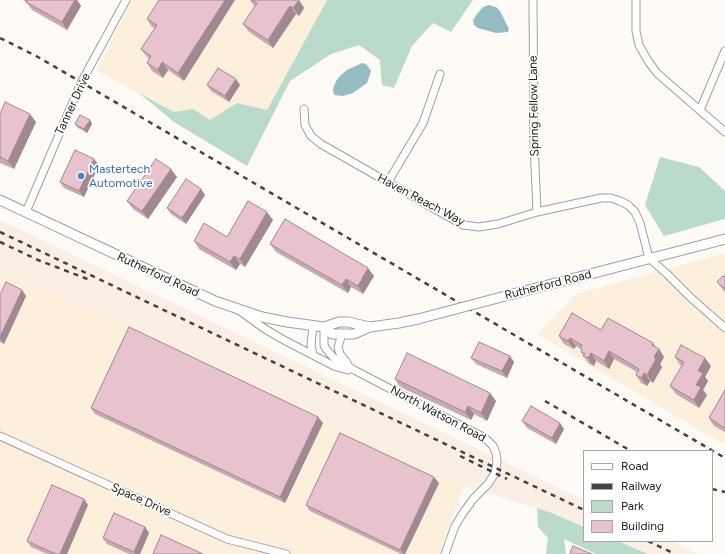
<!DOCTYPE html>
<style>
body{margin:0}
#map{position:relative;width:725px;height:554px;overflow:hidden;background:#fefaf6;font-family:Figtree,sans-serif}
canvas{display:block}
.legend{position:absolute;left:583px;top:450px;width:130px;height:92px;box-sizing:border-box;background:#fff;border:1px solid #a7a7a6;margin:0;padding:5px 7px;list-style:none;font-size:12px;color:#232220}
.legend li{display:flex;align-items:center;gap:8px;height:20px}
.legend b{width:20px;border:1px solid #a7a7a6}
</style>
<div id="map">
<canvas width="725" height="554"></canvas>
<ul class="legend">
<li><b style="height:5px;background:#fff"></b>Road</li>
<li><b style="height:5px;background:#454442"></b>Railway</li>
<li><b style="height:11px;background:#badaca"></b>Park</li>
<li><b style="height:11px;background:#e8c3ce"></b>Building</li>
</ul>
</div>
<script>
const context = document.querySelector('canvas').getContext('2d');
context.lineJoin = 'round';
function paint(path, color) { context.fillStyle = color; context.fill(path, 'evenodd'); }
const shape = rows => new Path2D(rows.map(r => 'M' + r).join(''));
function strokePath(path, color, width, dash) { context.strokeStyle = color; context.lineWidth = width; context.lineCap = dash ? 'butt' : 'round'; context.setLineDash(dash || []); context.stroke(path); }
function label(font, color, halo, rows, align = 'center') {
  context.font = font + ' Figtree,sans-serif'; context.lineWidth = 3.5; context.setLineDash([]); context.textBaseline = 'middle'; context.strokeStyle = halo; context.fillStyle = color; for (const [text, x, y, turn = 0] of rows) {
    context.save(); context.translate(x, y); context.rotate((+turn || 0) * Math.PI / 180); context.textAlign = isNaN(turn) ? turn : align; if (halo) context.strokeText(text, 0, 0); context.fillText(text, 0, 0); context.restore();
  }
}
const built = shape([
 [0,220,584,500,584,527,552,513,464,486,133,327,0,268],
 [618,541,671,541,698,554,648,554]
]);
const industrial = shape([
 [134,0,327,0,267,110,237,103,210,120,193,109,174,112,97,71,128,8],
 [725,253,725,445,537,334,576,294],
 [0,268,133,327,464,486,439,554,0,554]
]);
const green = shape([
 [327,0,473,0,451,32,433,23,412,46,394,88,382,85,380,60,359,45,331,54,290,81,247,166,174,122,139,93,174,112,193,109,210,120,237,103,267,110],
 [660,157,699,167,725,191,725,219,664,236,645,205],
 [537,508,552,513,584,527,584,541,618,541,648,554,596,554,564,539,566,554,546,554,548,538,538,527]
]);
const water = shape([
 [489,5,496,7,500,11,509,29,508,32,496,33,478,28,474,25,473,20,478,13,483,7],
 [362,63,366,64,371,71,367,83,353,93,343,96,334,95,333,89,336,81,341,75,347,70]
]);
const minor = shape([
 [533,0,534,142,537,212],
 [636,0,636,31,639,45,648,61,657,73,666,81,725,132],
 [304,109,305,125,311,136,321,144,463,225,479,227,498,224,537,212,601,198,611,198,620,201,628,205,635,212,640,223,649,258,667,274,690,297,725,328],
 [700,110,725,51],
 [388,182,423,123,440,74],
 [26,212,81,83,126,0],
 [240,311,265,329,282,339,334,366,348,370],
 [324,327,324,345,326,349,334,358,356,371,485,438,493,446,496,453,497,462,495,473,488,484,474,498,463,513,455,526,445,554],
 [342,334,338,347,340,354,347,363],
 [313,355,311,345,313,326],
 [0,436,227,539,286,554]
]);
const tertiary = shape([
 [0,200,215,301,262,317,287,322,324,327,339,322,348,322,370,327],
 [513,294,725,239],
 [324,327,332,334,354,334,370,327,399,323,418,319]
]);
const rail = shape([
 [0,38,38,57,725,458],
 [0,232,584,510],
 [0,242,38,260,90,280],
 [545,401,631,451],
 [460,456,507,479],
 [712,489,725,492],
 [648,541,675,554]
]);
const tertiaryBridge = shape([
 [418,319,513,294]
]);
const wall = shape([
 [23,0,77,0,81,6,67,30,32,10,27,3],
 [159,0,184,81,168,70,163,78,152,71,147,63,149,59,147,57,141,49,155,28,152,27,147,19],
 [250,0,298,0,304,8,299,16,296,14,273,48,249,32,243,24,255,7],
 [207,85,240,85,229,102,211,91],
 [0,114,36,122,14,169,0,163],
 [90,120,92,124,87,133,78,128,75,124],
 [94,159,99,165,84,197,64,188,60,182],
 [177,177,148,219,133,209,127,201],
 [201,189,205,195,186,224,171,214,167,208],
 [273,220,245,267,240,264,236,270,199,249,194,241,227,237],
 [270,244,374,276,363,294,351,287,348,293,276,252],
 [725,276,725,292,723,290,717,282],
 [22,290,26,296,4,344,0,342,0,295],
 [601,330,655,347,659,349,664,357,660,364,662,367,653,383,650,381,647,386,641,383,636,375,637,372,614,359,609,369,596,361,594,366,589,364,581,352,582,350,581,349,576,346,574,349,564,344,559,336],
 [510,356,514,362,507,378,476,364,471,358],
 [675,357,711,366,705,377,708,381,703,390,707,395,699,408,676,394,670,386,682,366,680,365],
 [395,379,496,401,487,421,474,414,471,420,400,387],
 [725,390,725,432,714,426,709,418],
 [91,408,323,423,285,503,95,414],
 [522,421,564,429,556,444,527,428],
 [439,483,405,554,401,554,310,511,306,505],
 [88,505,67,554,47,554,31,547,27,541],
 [145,527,149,533,140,554,129,554,107,544,103,538]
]);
const shadedWall = shape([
 [75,0,77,0,81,6,67,30,62,22],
 [225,0,235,0,184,81,178,73],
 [299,0,304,8,299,16,293,8],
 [290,6,296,14,273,48,268,40],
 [162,62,168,70,163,78,158,70],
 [236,79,240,85,229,102,225,96],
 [30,114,36,122,14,169,8,161],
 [90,120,92,124,87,133,84,129],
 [94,159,99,165,84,197,79,191],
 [171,169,177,177,148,219,142,211],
 [201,189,205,195,186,224,182,218],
 [267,212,273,220,245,267,240,259],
 [234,256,240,264,236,270,230,262],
 [368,268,374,276,363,294,358,286],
 [346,279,351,287,348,293,342,285],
 [22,290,26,296,4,344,0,339,0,337],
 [570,338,576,346,574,349,568,341],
 [653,343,658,351,659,349,664,357,660,364,662,367,653,383,647,375,654,357,652,345],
 [609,351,614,359,609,369,604,361],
 [591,353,596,361,594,366,588,358],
 [510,356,514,362,507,378,502,371],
 [705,358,711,366,705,377,708,381,703,390,707,395,699,408,694,400,698,371],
 [644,373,650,381,647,386,641,378],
 [490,393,496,401,487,421,481,413],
 [468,406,474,414,471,420,465,412],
 [318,417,323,423,285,503,280,497],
 [560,423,564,429,556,444,552,438],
 [434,477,439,483,405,554,404,554,400,550],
 [84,499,88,505,67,554,60,554],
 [145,527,149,533,140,554,135,554,134,552]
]);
const building = shape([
 [27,0,75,0,62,22,26,2,27,0],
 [159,0,225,0,178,73,162,62,158,70,147,63,151,56,141,49,157,25,147,19,159,0],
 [252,0,299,0,293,8,290,6,268,40,243,24,257,3,252,0],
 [218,68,236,79,225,96,207,85,218,68],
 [5,102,30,114,8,161,0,157,0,114,5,102],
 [80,115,90,120,84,129,75,124,80,115],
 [75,150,94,159,79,191,60,182,75,150],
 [156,159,171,169,142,211,127,201,156,159],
 [186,179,201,189,182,218,167,208,186,179],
 [248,201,267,212,240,259,234,256,230,262,194,241,204,223,227,237,248,201],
 [285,219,368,268,358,286,346,279,342,285,270,244,285,219],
 [723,276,724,277,725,276,725,289,717,282,723,276],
 [6,282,22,290,0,337,0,295,6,282],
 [572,313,601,330,608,318,653,343,652,345,659,349,654,357,656,359,647,375,644,373,641,378,636,375,639,369,609,351,604,361,591,353,588,358,583,356,585,354,581,352,582,349,580,348,582,345,570,338,568,341,559,336,572,313],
 [129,327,318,417,280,497,91,408,129,327],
 [479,342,510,356,502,371,471,358,479,342],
 [681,345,705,358,698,371,703,373,696,385,701,387,694,400,670,386,684,362,675,357,681,345],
 [407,353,490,393,481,413,468,406,465,412,395,379,407,353],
 [725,390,725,428,709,418,725,390],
 [531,406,560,423,552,438,522,421,531,406],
 [340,433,434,477,400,550,306,505,340,433],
 [52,485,84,499,60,554,56,554,27,541,52,485],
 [114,513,145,527,134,552,103,538,114,513],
 [161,535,203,554,153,554,161,535],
 [573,546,592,554,572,554,570,553,573,546]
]);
const markers = [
 [81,176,4,"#3f7fe0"]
];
const streetNames = [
 ["Tanner Drive",73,104,-65],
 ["Spring Fellow Lane",534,106,-91],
 ["Haven Reach Way",421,200,28],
 ["Rutherford Road",158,275,25],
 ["Rutherford Road",548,285,-14],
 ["North Watson Road",438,414,28],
 ["Space Drive",141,500,24]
];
const shopNames = [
 ["Mastertech",89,169],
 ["Automotive",89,183]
];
paint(built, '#f9efe5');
paint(industrial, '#fcefdb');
paint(green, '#badaca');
paint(water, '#94bcc2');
strokePath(minor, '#a29e9b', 9);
strokePath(tertiary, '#a29e9b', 11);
strokePath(minor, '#fff', 7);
strokePath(tertiary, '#fff', 9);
strokePath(rail, '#454442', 2.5, [5, 5]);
strokePath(tertiaryBridge, '#a29e9b', 11, []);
strokePath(tertiaryBridge, '#fff', 9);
paint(wall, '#c8a8b1');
paint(shadedWall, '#a28890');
paint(building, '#e8c3ce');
strokePath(building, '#a28890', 1);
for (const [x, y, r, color] of markers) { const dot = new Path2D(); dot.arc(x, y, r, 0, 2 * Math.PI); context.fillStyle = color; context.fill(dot); strokePath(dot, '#fff', 1.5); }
label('12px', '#232220', '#fff', streetNames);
label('12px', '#366cbe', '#fff', shopNames, 'left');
</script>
